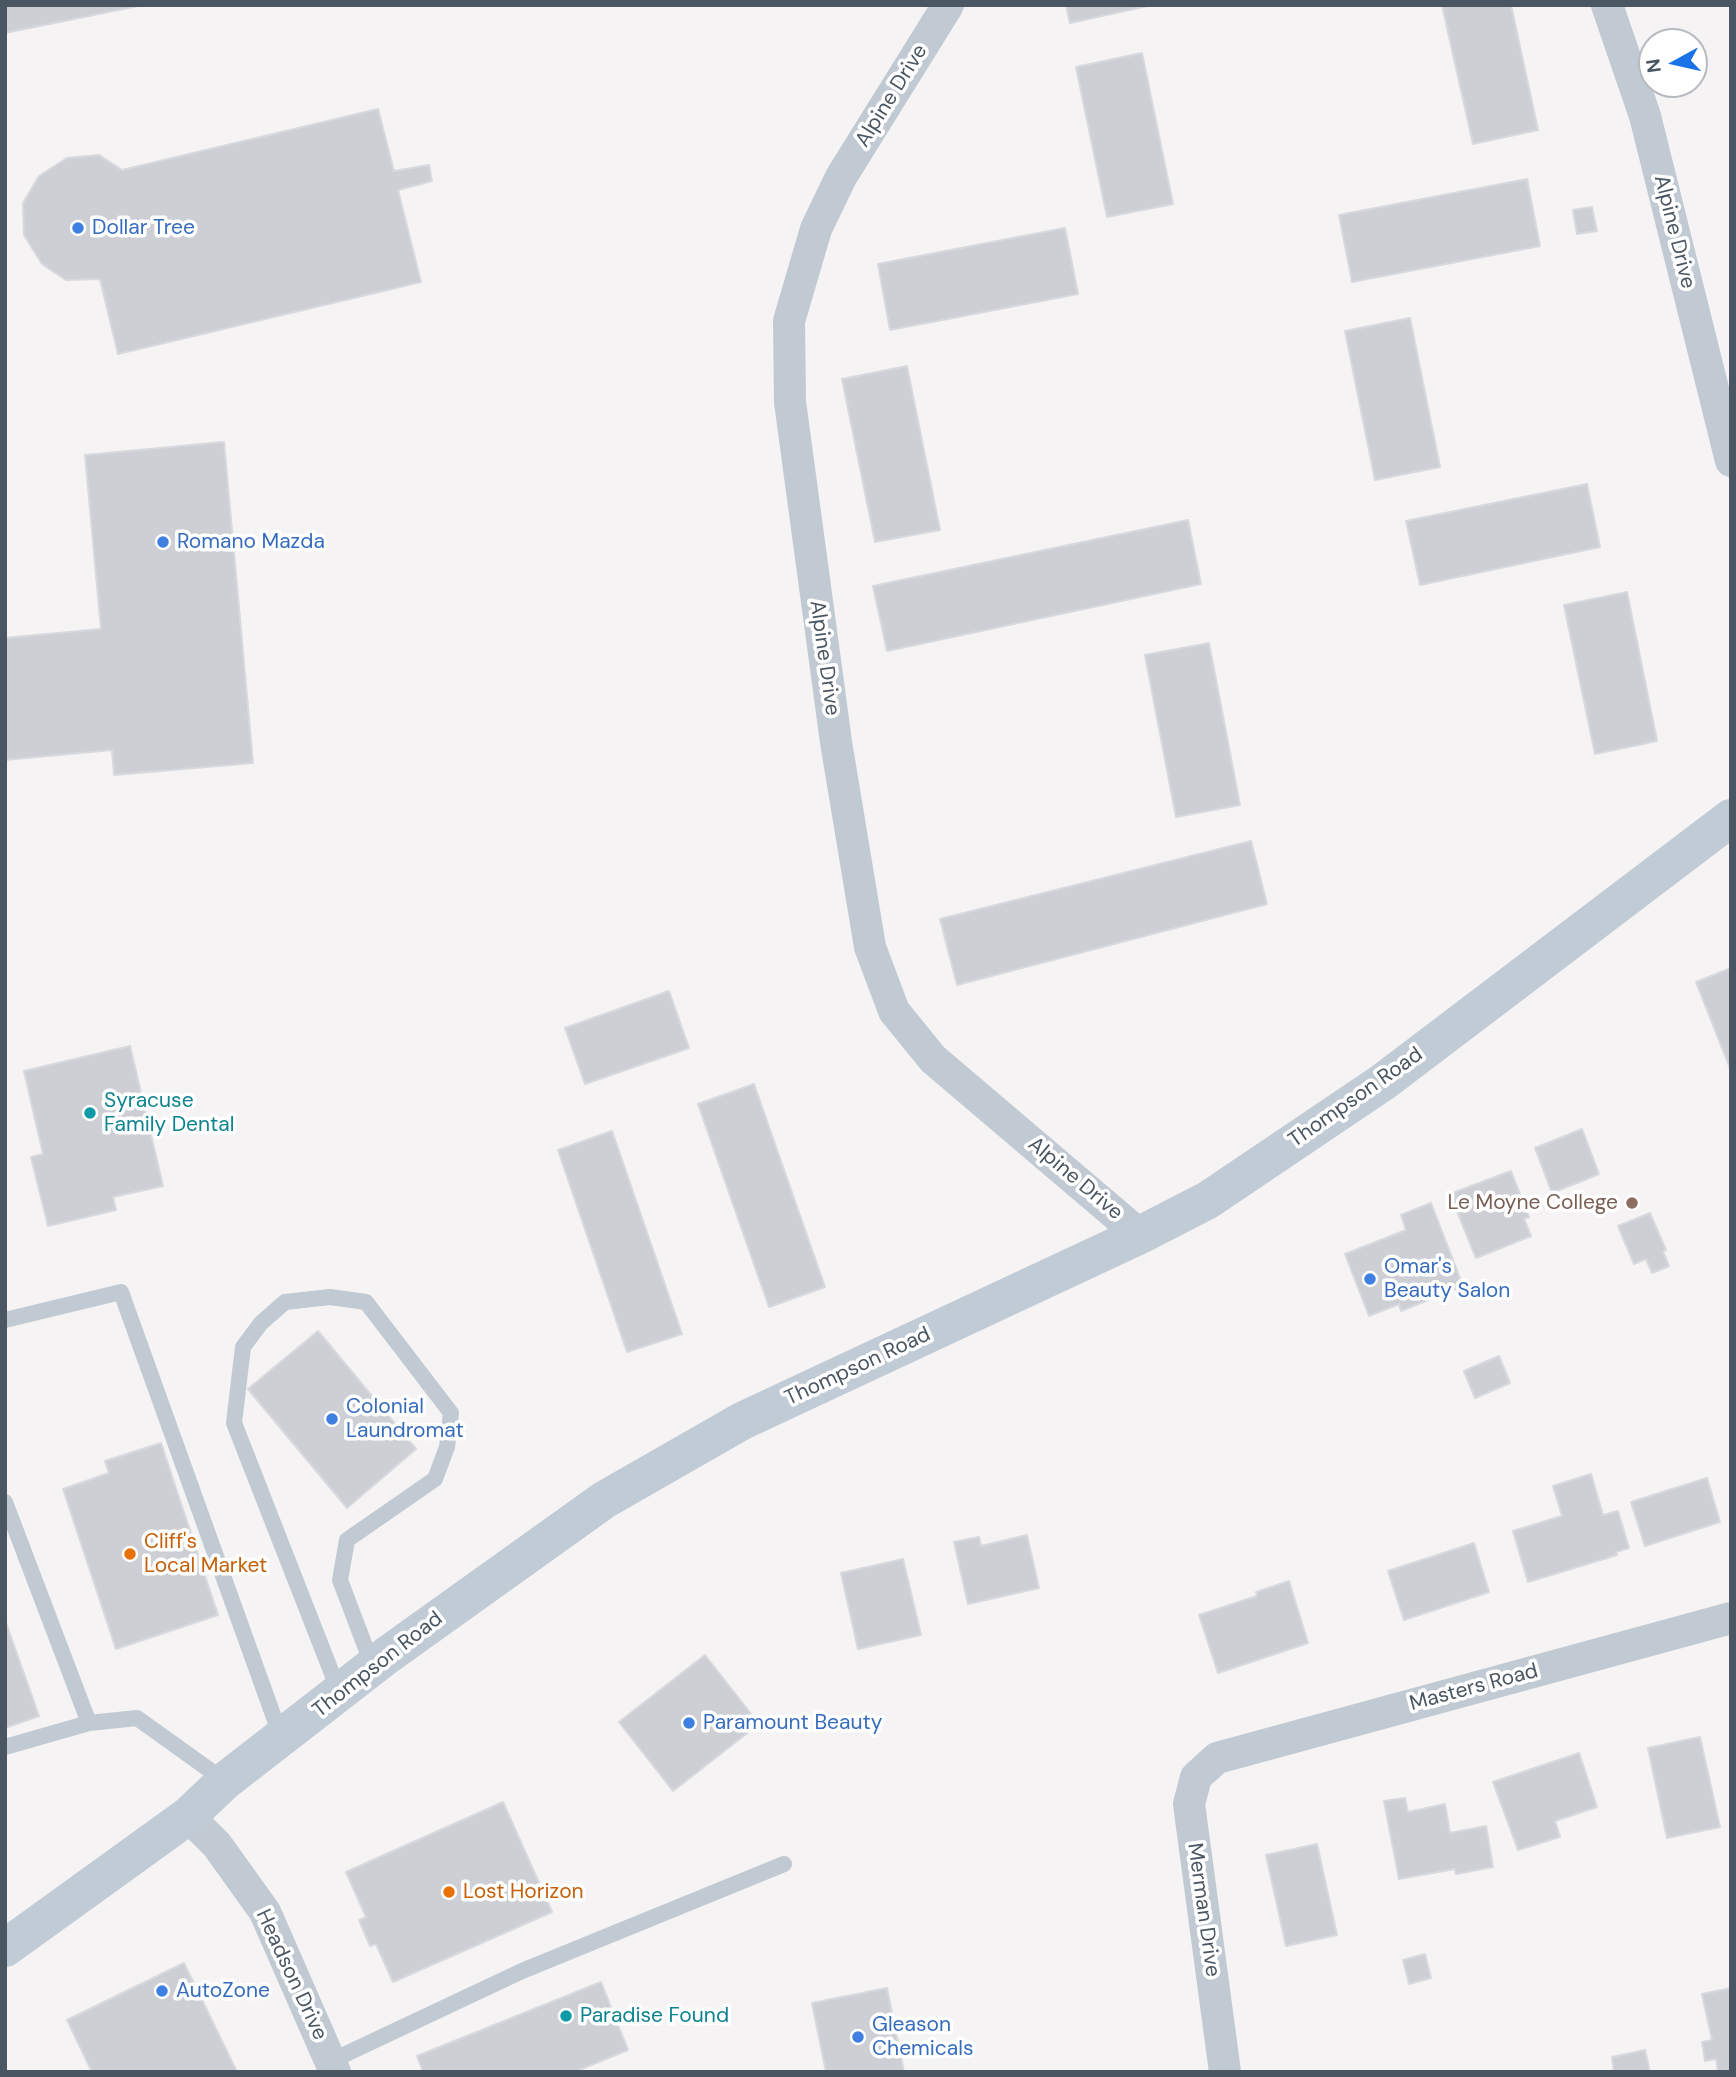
<!DOCTYPE html>
<style>
body{margin:0}
#map{position:relative;width:1736px;height:2077px;overflow:hidden;background:#f5f3f3;font-family:"DM Sans",sans-serif}
canvas{display:block}
.frame{position:absolute;inset:0;border:7px solid #4a5661;pointer-events:none}
.north{position:absolute;left:1638px;top:28px;width:70px;height:70px;box-sizing:border-box;background:#fff;border:2px solid #b7bbc0;border-radius:50%;rotate:262deg;font-size:19px;font-weight:700;line-height:28px;text-align:center;color:#4a5661}
.north::after{content:'';display:block;margin:auto;width:24px;height:32px;background:#1a73e8;clip-path:polygon(50% 0,100% 100%,50% 72%,0 100%)}
</style>
<div id="map">
<canvas width="1736" height="2077"></canvas>
<div class="frame"></div>
<div class="north">N</div>
</div>
<script>
const context = document.querySelector('canvas').getContext('2d');
context.lineJoin = 'round';
function paint(path, color) { context.fillStyle = color; context.fill(path, 'evenodd'); }
const shape = rows => new Path2D(rows.map(r => 'M' + r).join(''));
function strokePath(path, color, width, dash) { context.strokeStyle = color; context.lineWidth = width; context.lineCap = dash ? 'butt' : 'round'; context.setLineDash(dash || []); context.stroke(path); }
function label(font, color, halo, rows, align = 'center') {
  context.font = font + ' "DM Sans",sans-serif'; context.lineWidth = 7; context.setLineDash([]); context.textBaseline = 'middle'; context.strokeStyle = halo; context.fillStyle = color; for (const [text, x, y, turn = 0] of rows) {
    context.save(); context.translate(x, y); context.rotate((+turn || 0) * Math.PI / 180); context.textAlign = isNaN(turn) ? turn : align; if (halo) context.strokeText(text, 0, 0); context.fillText(text, 0, 0); context.restore();
  }
}
const building = shape([
 [5,5,143,5,5,33,5,5],
 [1066,5,1152,5,1070,23,1066,5],
 [1442,5,1511,5,1538,130,1473,144,1442,5],
 [1142,53,1173,204,1107,217,1076,67,1142,53],
 [378,109,394,171,429,165,432,181,398,190,421,282,118,354,100,279,66,280,42,264,24,235,23,203,39,176,67,158,99,155,122,170,378,109],
 [1527,179,1540,246,1352,282,1339,215,1527,179],
 [1592,207,1597,231,1577,234,1573,210,1592,207],
 [1065,228,1078,294,890,330,878,264,1065,228],
 [1410,318,1440,467,1375,480,1345,331,1410,318],
 [907,366,940,530,875,542,842,379,907,366],
 [224,442,253,763,114,775,112,750,5,760,5,638,101,629,85,455,224,442],
 [1587,484,1600,547,1420,585,1406,521,1587,484],
 [1188,520,1201,584,887,651,873,586,1188,520],
 [1627,592,1657,741,1595,754,1564,605,1627,592],
 [1209,643,1240,805,1176,817,1145,655,1209,643],
 [1251,841,1267,904,957,985,940,919,1251,841],
 [1731,968,1731,1071,1696,982,1731,968],
 [669,991,689,1048,585,1084,565,1028,669,991],
 [130,1046,163,1186,113,1197,116,1210,48,1226,31,1157,43,1154,24,1071,130,1046],
 [754,1084,825,1287,769,1307,698,1104,754,1084],
 [1582,1129,1599,1174,1552,1193,1535,1148,1582,1129],
 [612,1131,682,1334,627,1352,558,1150,612,1131],
 [1511,1171,1529,1217,1524,1219,1531,1236,1476,1258,1450,1194,1511,1171],
 [1431,1203,1463,1286,1401,1311,1399,1304,1369,1316,1345,1254,1406,1230,1401,1215,1431,1203],
 [1650,1213,1666,1250,1663,1252,1669,1266,1652,1273,1646,1259,1634,1264,1618,1226,1650,1213],
 [318,1331,416,1449,347,1508,248,1389,318,1331],
 [1499,1356,1510,1383,1475,1398,1464,1371,1499,1356],
 [161,1443,218,1615,116,1649,63,1489,109,1473,105,1461,161,1443],
 [1591,1474,1603,1515,1618,1511,1629,1548,1616,1552,1617,1555,1528,1582,1513,1531,1562,1516,1553,1486,1591,1474],
 [1707,1478,1720,1522,1645,1546,1631,1502,1707,1478],
 [1027,1535,1039,1588,968,1604,954,1542,979,1537,981,1546,1027,1535],
 [1474,1543,1489,1592,1404,1620,1388,1571,1474,1543],
 [903,1559,921,1635,858,1649,841,1573,903,1559],
 [1289,1581,1308,1643,1218,1673,1199,1615,1257,1596,1256,1592,1289,1581],
 [5,1620,39,1716,5,1728,5,1620],
 [705,1655,759,1724,673,1791,619,1722,705,1655],
 [1700,1737,1720,1827,1667,1838,1648,1748,1700,1737],
 [1579,1753,1597,1807,1555,1821,1560,1837,1518,1850,1493,1782,1579,1753],
 [1405,1798,1408,1812,1445,1804,1450,1833,1486,1826,1493,1867,1456,1874,1455,1869,1399,1879,1384,1801,1405,1798],
 [503,1802,552,1912,393,1982,376,1944,370,1946,359,1920,366,1917,346,1872,503,1802],
 [1317,1844,1337,1935,1286,1946,1266,1855,1317,1844],
 [1425,1954,1431,1978,1409,1984,1403,1960,1425,1954],
 [184,1963,237,2072,92,2072,67,2020,184,1963],
 [601,1982,628,2050,574,2072,423,2072,417,2056,601,1982],
 [887,1988,904,2072,826,2072,812,2003,887,1988],
 [1731,1988,1731,2072,1718,2072,1716,2059,1705,2061,1702,2042,1712,2040,1702,1994,1731,1988],
 [1645,2050,1650,2072,1614,2072,1612,2057,1645,2050]
]);
const lane = shape([
 [5,1320,121,1292,281,1737],
 [5,1502,89,1723,137,1718,225,1781],
 [340,1694,234,1423,243,1347,261,1323,285,1302,330,1297,366,1302,451,1413,447,1447,435,1479,347,1540,340,1580,373,1667],
 [5,1747,89,1723],
 [331,2061,522,1971,784,1864]
]);
const street = shape([
 [948,5,841,177,816,229,789,321,790,402,836,742,870,947,894,1011,933,1059,1140,1235],
 [1607,5,1645,116,1731,461],
 [188,1816,217,1845,265,1912,335,2072],
 [1225,2072,1189,1804,1196,1777,1217,1758,1731,1618]
]);
const secondary = shape([
 [5,1948,188,1816,225,1781,386,1656,604,1500,742,1421,1140,1235,1208,1200,1383,1082,1731,818]
]);
const markers = [
 [78,228,7,"#3f7fe0"],
 [163,542,7,"#3f7fe0"],
 [90,1113,7,"#0f9aa8"],
 [1632,1203,7,"#8d6e63"],
 [1370,1279,7,"#3f7fe0"],
 [332,1419,7,"#3f7fe0"],
 [130,1554,7,"#e8710a"],
 [689,1723,7,"#3f7fe0"],
 [449,1892,7,"#e8710a"],
 [162,1991,7,"#3f7fe0"],
 [566,2016,7,"#0f9aa8"],
 [858,2037,7,"#3f7fe0"]
];
const streetNames = [
 ["Alpine Drive",892,96,-58],
 ["Alpine Drive",1674,232,76],
 ["Alpine Drive",824,658,82],
 ["Thompson Road",1356,1098,-35],
 ["Alpine Drive",1075,1179,40],
 ["Thompson Road",858,1367,-25],
 ["Thompson Road",378,1665,-38],
 ["Masters Road",1474,1688,-15],
 ["Merman Drive",1203,1910,82],
 ["Headson Drive",291,1975,65]
];
const shopNames = [
 ["Dollar Tree",92,228],
 ["Romano Mazda",177,542],
 ["Omar's",1384,1267],
 ["Beauty Salon",1384,1291],
 ["Colonial",346,1407],
 ["Laundromat",346,1431],
 ["Paramount Beauty",703,1723],
 ["AutoZone",176,1991],
 ["Gleason",872,2025],
 ["Chemicals",872,2049]
];
const cultureNames = [
 ["Syracuse",104,1101],
 ["Family Dental",104,1125],
 ["Paradise Found",580,2016]
];
const educationNames = [
 ["Le Moyne College",1618,1203]
];
const foodNames = [
 ["Cliff's",144,1542],
 ["Local Market",144,1566],
 ["Lost Horizon",463,1892]
];
paint(building, '#cdcfd5');
strokePath(building, '#d7d9de', 2);
strokePath(lane, '#c1cad2', 16);
strokePath(street, '#c1cad2', 32);
strokePath(secondary, '#c1cbd6', 38);
for (const [x, y, r, color] of markers) { const dot = new Path2D(); dot.arc(x, y, r, 0, 2 * Math.PI); context.fillStyle = color; context.fill(dot); strokePath(dot, '#fff', 2.5); }
label('21px', '#4a5661', '#fff', streetNames);
label('21px', '#366cbe', '#fff', shopNames, 'left');
label('21px', '#0d838f', '#fff', cultureNames, 'left');
label('21px', '#785e54', '#fff', educationNames, 'right');
label('21px', '#c56008', '#fff', foodNames, 'left');
</script>
